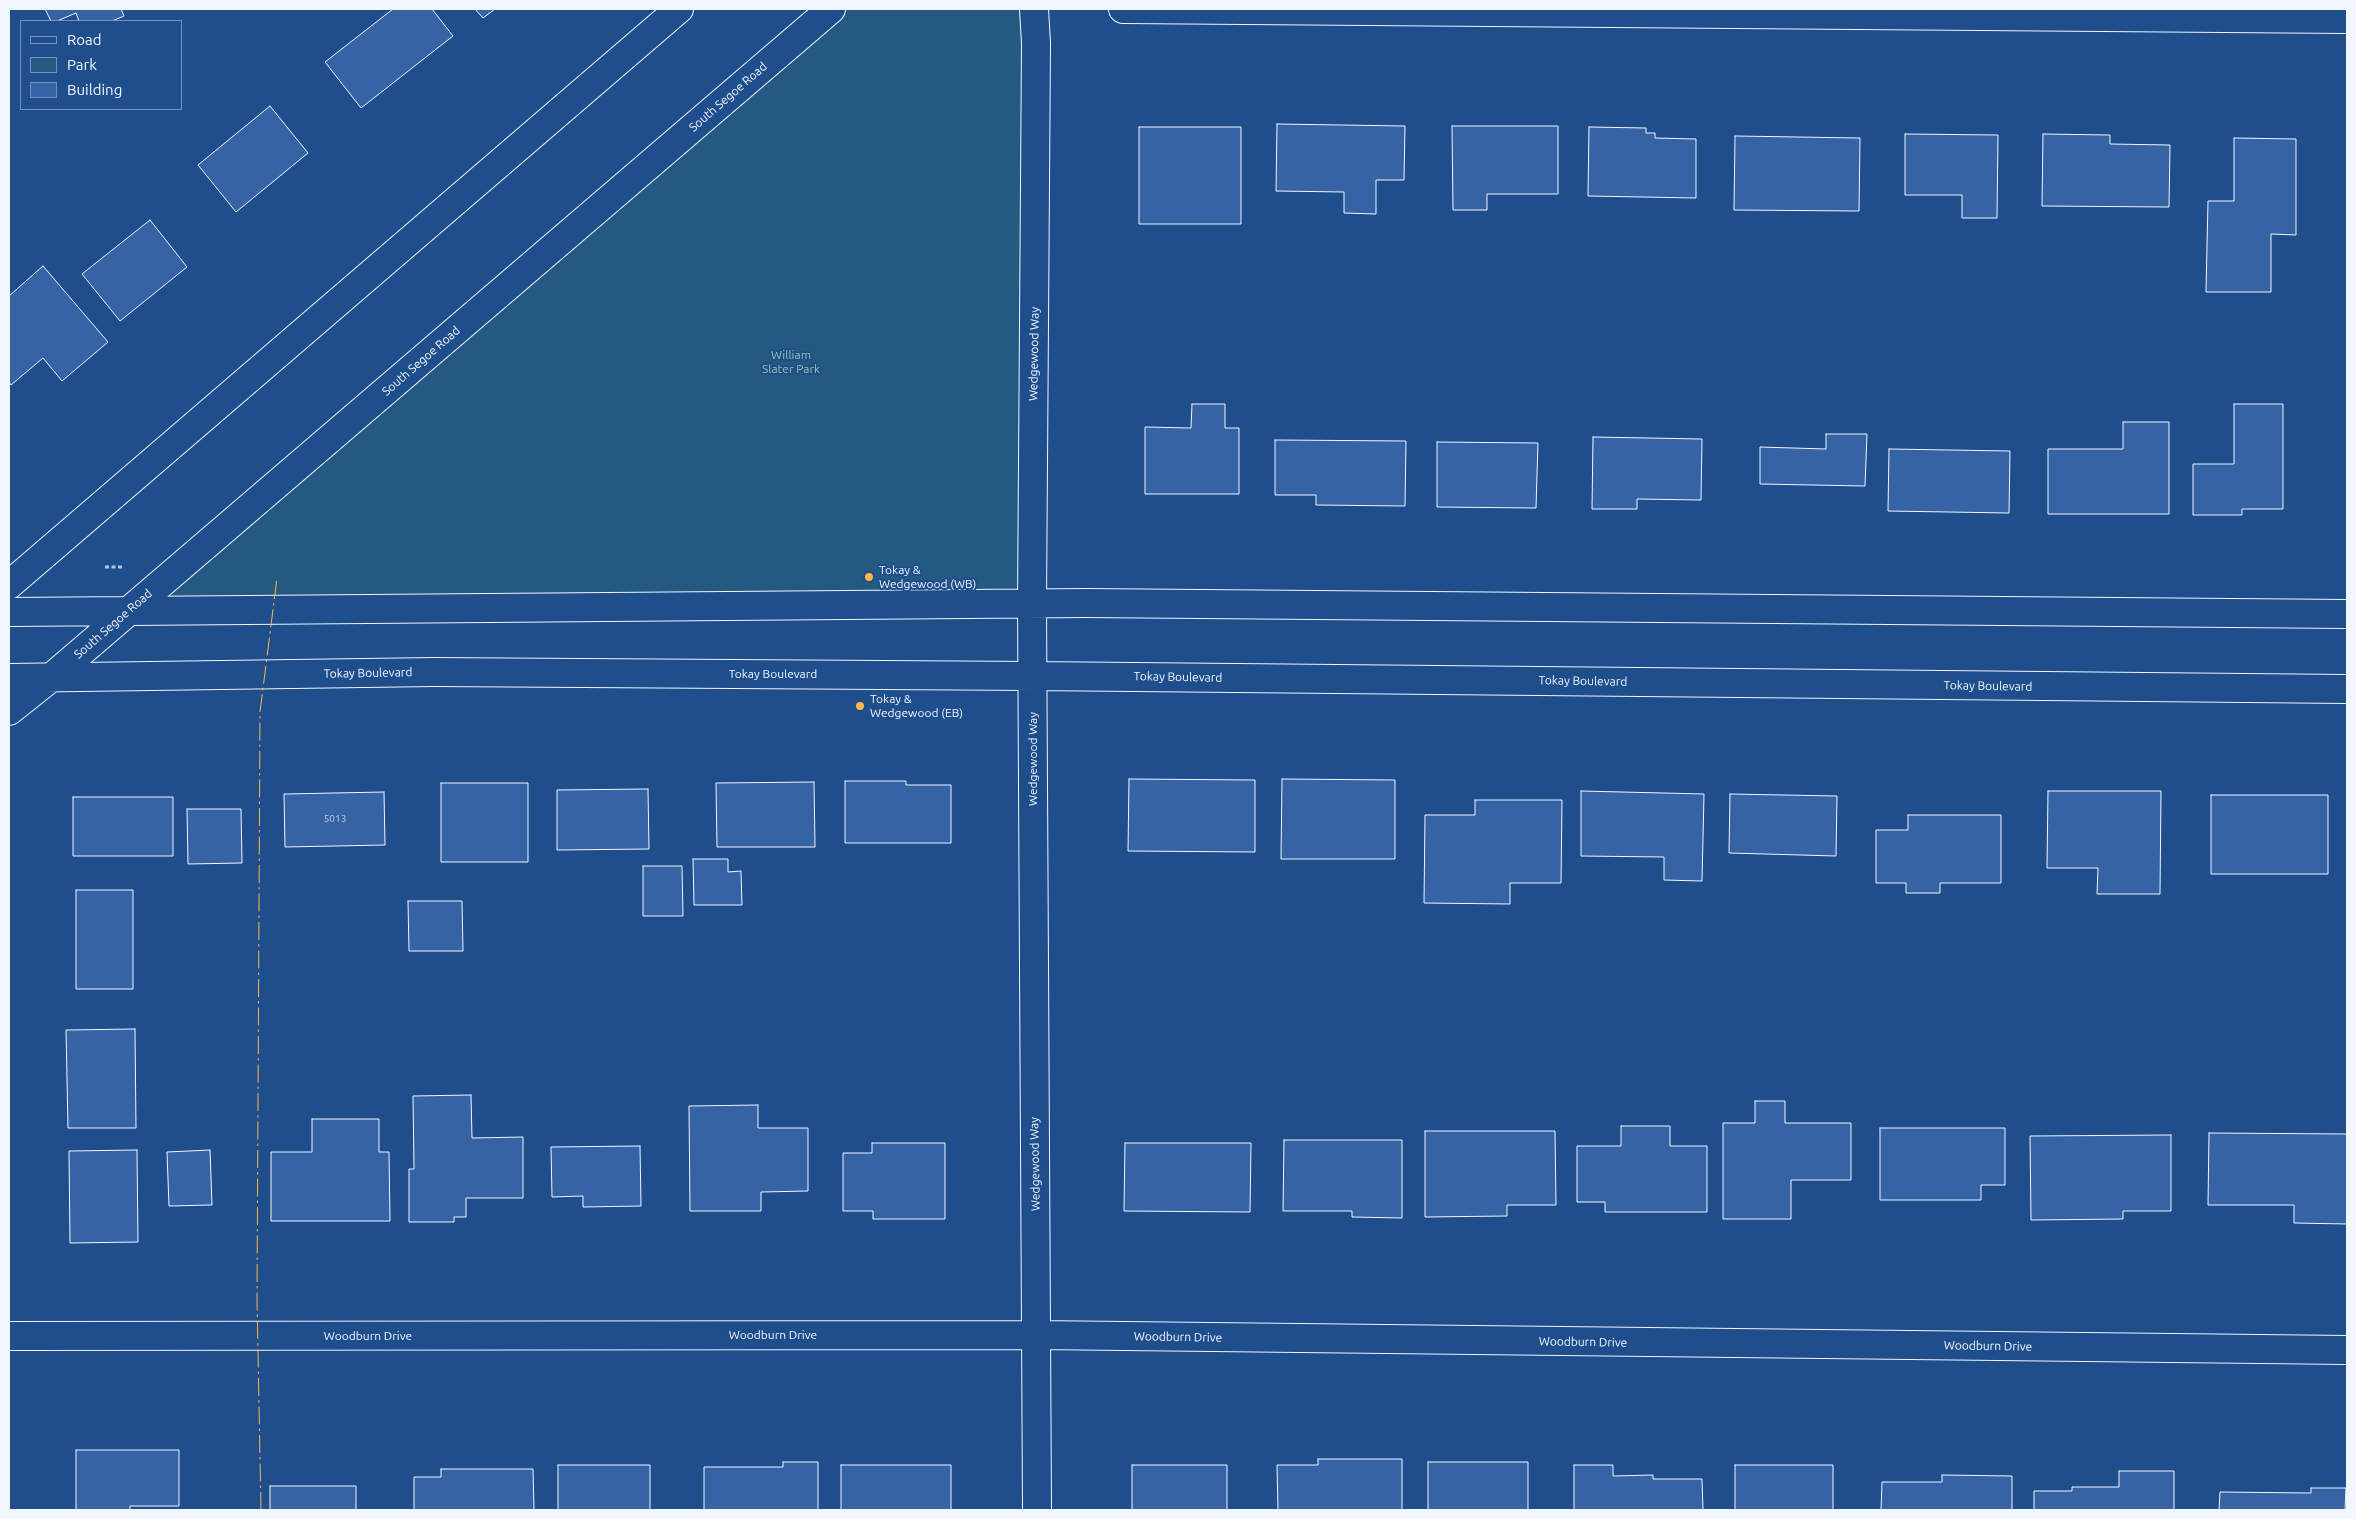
<!DOCTYPE html>
<style>
body{margin:0}
#map{position:relative;width:2356px;height:1519px;overflow:hidden;background:#1f4e8c;font-family:Ubuntu,sans-serif}
canvas{display:block}
.frame{position:absolute;inset:0;border:10px solid #f2f6ff;pointer-events:none}
.legend{position:absolute;left:20px;top:20px;width:162px;height:90px;box-sizing:border-box;background:#1f4e8c;border:1px solid #7391ba;margin:0;padding:6px 9px;list-style:none;font-size:15px;color:#f2f6ff}
.legend li{display:flex;align-items:center;gap:10px;height:25px}
.legend b{width:25px;border:1px solid #7391ba}
</style>
<div id="map">
<canvas width="2356" height="1519"></canvas>
<div class="frame"></div>
<ul class="legend">
<li><b style="height:6px;background:#1f4e8c"></b>Road</li>
<li><b style="height:14px;background:#245a82"></b>Park</li>
<li><b style="height:14px;background:#3563a3"></b>Building</li>
</ul>
</div>
<script>
const context = document.querySelector('canvas').getContext('2d');
context.lineJoin = 'round';
function paint(path, color) { context.fillStyle = color; context.fill(path, 'evenodd'); }
const shape = rows => new Path2D(rows.map(r => 'M' + r).join(''));
function strokePath(path, color, width, dash) { context.strokeStyle = color; context.lineWidth = width; context.lineCap = dash ? 'butt' : 'round'; context.setLineDash(dash || []); context.stroke(path); }
function label(font, color, halo, rows, align = 'center') {
  context.font = font + ' Ubuntu,sans-serif'; context.lineWidth = 4; context.setLineDash([]); context.textBaseline = 'middle'; context.strokeStyle = halo; context.fillStyle = color; for (const [text, x, y, turn = 0] of rows) {
    context.save(); context.translate(x, y); context.rotate((+turn || 0) * Math.PI / 180); context.textAlign = isNaN(turn) ? turn : align; if (halo) context.strokeText(text, 0, 0); context.fillText(text, 0, 0); context.restore();
  }
}
const green = shape([
 [831,9,1034,9,1032,603,127,612,831,9]
]);
const building = shape([
 [45,9,121,9,124,16,112,21,79,21,76,13,57,21,51,21,45,9],
 [393,9,432,9,453,36,361,108,325,62,393,9],
 [475,9,495,9,483,18,475,9],
 [270,106,308,153,236,212,198,165,270,106],
 [1277,124,1405,126,1404,180,1376,180,1376,214,1344,213,1344,192,1276,191,1277,124],
 [1452,126,1558,126,1558,194,1487,194,1487,210,1453,210,1452,126],
 [1139,127,1241,127,1241,224,1139,224,1139,127],
 [1589,127,1646,128,1646,133,1655,133,1655,138,1696,139,1696,198,1588,196,1589,127],
 [1905,134,1998,135,1997,218,1962,218,1962,195,1905,195,1905,134],
 [2043,134,2110,135,2110,144,2170,145,2169,207,2042,206,2043,134],
 [1735,136,1860,138,1859,211,1734,210,1735,136],
 [2234,138,2296,139,2296,235,2271,234,2271,292,2206,292,2208,201,2234,201,2234,138],
 [150,220,187,267,120,321,82,274,150,220],
 [43,266,108,342,62,381,43,358,11,385,9,382,9,296,43,266],
 [1192,404,1225,404,1225,428,1239,428,1239,494,1145,494,1145,427,1191,428,1192,404],
 [2234,404,2283,404,2283,509,2242,509,2242,515,2193,515,2193,464,2234,464,2234,404],
 [2123,422,2169,422,2169,514,2048,514,2048,449,2123,449,2123,422],
 [1826,434,1867,434,1865,486,1760,484,1760,447,1826,449,1826,434],
 [1593,437,1702,439,1701,500,1637,499,1637,509,1592,509,1593,437],
 [1275,440,1406,441,1405,506,1316,505,1316,495,1275,495,1275,440],
 [1437,442,1538,443,1536,508,1437,507,1437,442],
 [1889,449,2010,451,2009,513,1888,511,1889,449],
 [1129,779,1255,780,1255,852,1128,851,1129,779],
 [1282,779,1395,780,1395,859,1281,859,1282,779],
 [845,781,906,781,906,785,951,785,951,843,845,843,845,781],
 [814,782,815,847,717,847,716,783,814,782],
 [441,783,528,783,528,862,441,862,441,783],
 [648,789,649,849,557,850,557,790,648,789],
 [1581,791,1704,794,1702,881,1664,880,1664,857,1581,856,1581,791],
 [2048,791,2161,791,2160,894,2097,894,2098,868,2047,868,2048,791],
 [384,792,385,845,285,847,284,794,384,792],
 [1730,794,1837,796,1836,856,1729,853,1730,794],
 [2211,795,2328,795,2328,874,2211,874,2211,795],
 [73,797,173,797,173,856,73,856,73,797],
 [1475,800,1562,800,1561,883,1510,883,1510,904,1424,903,1425,815,1475,815,1475,800],
 [187,809,241,809,242,863,188,864,187,809],
 [1908,815,2001,815,2001,883,1940,883,1940,893,1906,893,1906,883,1876,883,1876,830,1908,830,1908,815],
 [693,859,728,859,728,872,741,871,742,905,694,905,693,859],
 [643,866,682,866,683,916,643,916,643,866],
 [76,890,133,890,133,989,76,989,76,890],
 [408,901,462,901,463,951,409,951,408,901],
 [135,1029,136,1128,68,1128,66,1030,135,1029],
 [471,1095,472,1138,523,1137,523,1198,466,1198,466,1217,454,1217,454,1222,409,1222,409,1169,414,1169,413,1096,471,1095],
 [1755,1101,1785,1101,1785,1123,1851,1123,1851,1180,1791,1180,1791,1219,1723,1219,1723,1123,1755,1123,1755,1101],
 [758,1105,758,1128,808,1128,808,1191,761,1192,761,1211,690,1211,689,1106,758,1105],
 [312,1119,379,1119,379,1152,389,1152,390,1221,271,1221,271,1152,312,1152,312,1119],
 [1621,1126,1670,1126,1670,1146,1707,1146,1707,1212,1605,1212,1605,1202,1577,1202,1577,1146,1621,1146,1621,1126],
 [1880,1128,2005,1128,2005,1185,1981,1185,1981,1200,1880,1200,1880,1128],
 [1425,1131,1555,1131,1556,1205,1507,1205,1507,1216,1425,1217,1425,1131],
 [2209,1133,2347,1134,2347,1224,2294,1223,2294,1205,2208,1205,2209,1133],
 [2171,1135,2171,1211,2123,1211,2123,1219,2031,1220,2030,1136,2171,1135],
 [1284,1140,1402,1140,1402,1218,1352,1217,1352,1211,1283,1211,1284,1140],
 [872,1143,945,1143,945,1219,873,1219,873,1211,843,1211,843,1153,872,1153,872,1143],
 [1125,1143,1251,1143,1250,1212,1124,1211,1125,1143],
 [640,1146,641,1206,583,1207,583,1196,552,1197,551,1147,640,1146],
 [137,1150,138,1242,70,1243,69,1151,137,1150],
 [210,1150,212,1205,169,1206,167,1152,210,1150],
 [76,1450,179,1450,179,1506,130,1506,130,1510,76,1510,76,1450],
 [1318,1459,1402,1459,1402,1510,1278,1510,1277,1465,1318,1465,1318,1459],
 [783,1462,818,1462,818,1510,704,1510,704,1467,783,1467,783,1462],
 [1428,1462,1528,1462,1528,1510,1428,1510,1428,1462],
 [558,1465,650,1465,650,1510,558,1510,558,1465],
 [841,1465,951,1465,951,1510,841,1510,841,1465],
 [1132,1465,1227,1465,1227,1510,1132,1510,1132,1465],
 [1574,1465,1613,1465,1613,1476,1653,1475,1653,1479,1702,1479,1703,1510,1574,1510,1574,1465],
 [1735,1465,1833,1465,1833,1510,1735,1510,1735,1465],
 [441,1469,533,1469,534,1510,414,1510,414,1477,441,1477,441,1469],
 [2119,1471,2174,1471,2174,1510,2034,1510,2034,1491,2072,1491,2072,1487,2119,1487,2119,1471],
 [1942,1475,2012,1476,2012,1510,1881,1510,1882,1482,1942,1482,1942,1475],
 [270,1486,356,1486,356,1510,270,1510,270,1486],
 [2311,1488,2346,1488,2345,1510,2219,1510,2220,1492,2311,1493,2311,1488]
]);
const path = shape([
 [105,567,122,567]
]);
const minor = shape([
 [1034,9,1036,43,1032,603,1037,1510],
 [1123,9,2347,19],
 [9,585,679,9],
 [9,612,1086,603,2347,614],
 [9,678,434,672,1033,676,2347,689],
 [9,711,53,676,831,9],
 [9,1336,1037,1335,2347,1350]
]);
const power = shape([
 [261,1510,257,1299,260,712,277,578]
]);
const markers = [
 [869,577,5,"#ffb74d"],
 [860,706,5,"#ffb74d"]
];
const numberNames = [
 ["5013",335,819]
];
const streetNames = [
 ["South Segoe Road",728,97,-41],
 ["Wedgewood Way",1034,354,-89],
 ["South Segoe Road",421,361,-41],
 ["South Segoe Road",113,624,-41],
 ["Tokay Boulevard",368,673,-1],
 ["Tokay Boulevard",773,674],
 ["Tokay Boulevard",1178,677,1],
 ["Tokay Boulevard",1583,681,1],
 ["Tokay Boulevard",1988,686,1],
 ["Wedgewood Way",1033,759,-90],
 ["Wedgewood Way",1035,1164,-91],
 ["Woodburn Drive",773,1335],
 ["Woodburn Drive",368,1336],
 ["Woodburn Drive",1178,1337,1],
 ["Woodburn Drive",1583,1342,1],
 ["Woodburn Drive",1988,1346,1]
];
const parkNames = [
 ["William",791,355],
 ["Slater Park",791,369]
];
const poiNames = [
 ["Tokay &",879,570],
 ["Wedgewood (WB)",879,584],
 ["Tokay &",870,699],
 ["Wedgewood (EB)",870,713]
];
paint(green, '#245a82');
strokePath(green, '#a8bbd7', 1);
paint(building, '#3563a3');
strokePath(building, '#f2f6ff', 1);
strokePath(minor, '#f2f6ff', 30);
strokePath(path, '#b3c4dc', 3, [4, 2.5]);
strokePath(minor, '#1f4e8c', 28);
strokePath(power, '#ffb74d', 1, [18, 4, 2.5, 4]);
for (const [x, y, r, color] of markers) { const dot = new Path2D(); dot.arc(x, y, r, 0, 2 * Math.PI); context.fillStyle = color; context.fill(dot); strokePath(dot, '#1f4e8c', 2); }
label('10px', '#c3d1e8', null, numberNames);
label('12px', '#f2f6ff', '#1f4e8c', streetNames);
label('12px', '#97c8a6', '#1f4e8c', parkNames);
label('12px', '#f2f6ff', '#1f4e8c', poiNames, 'left');
</script>
